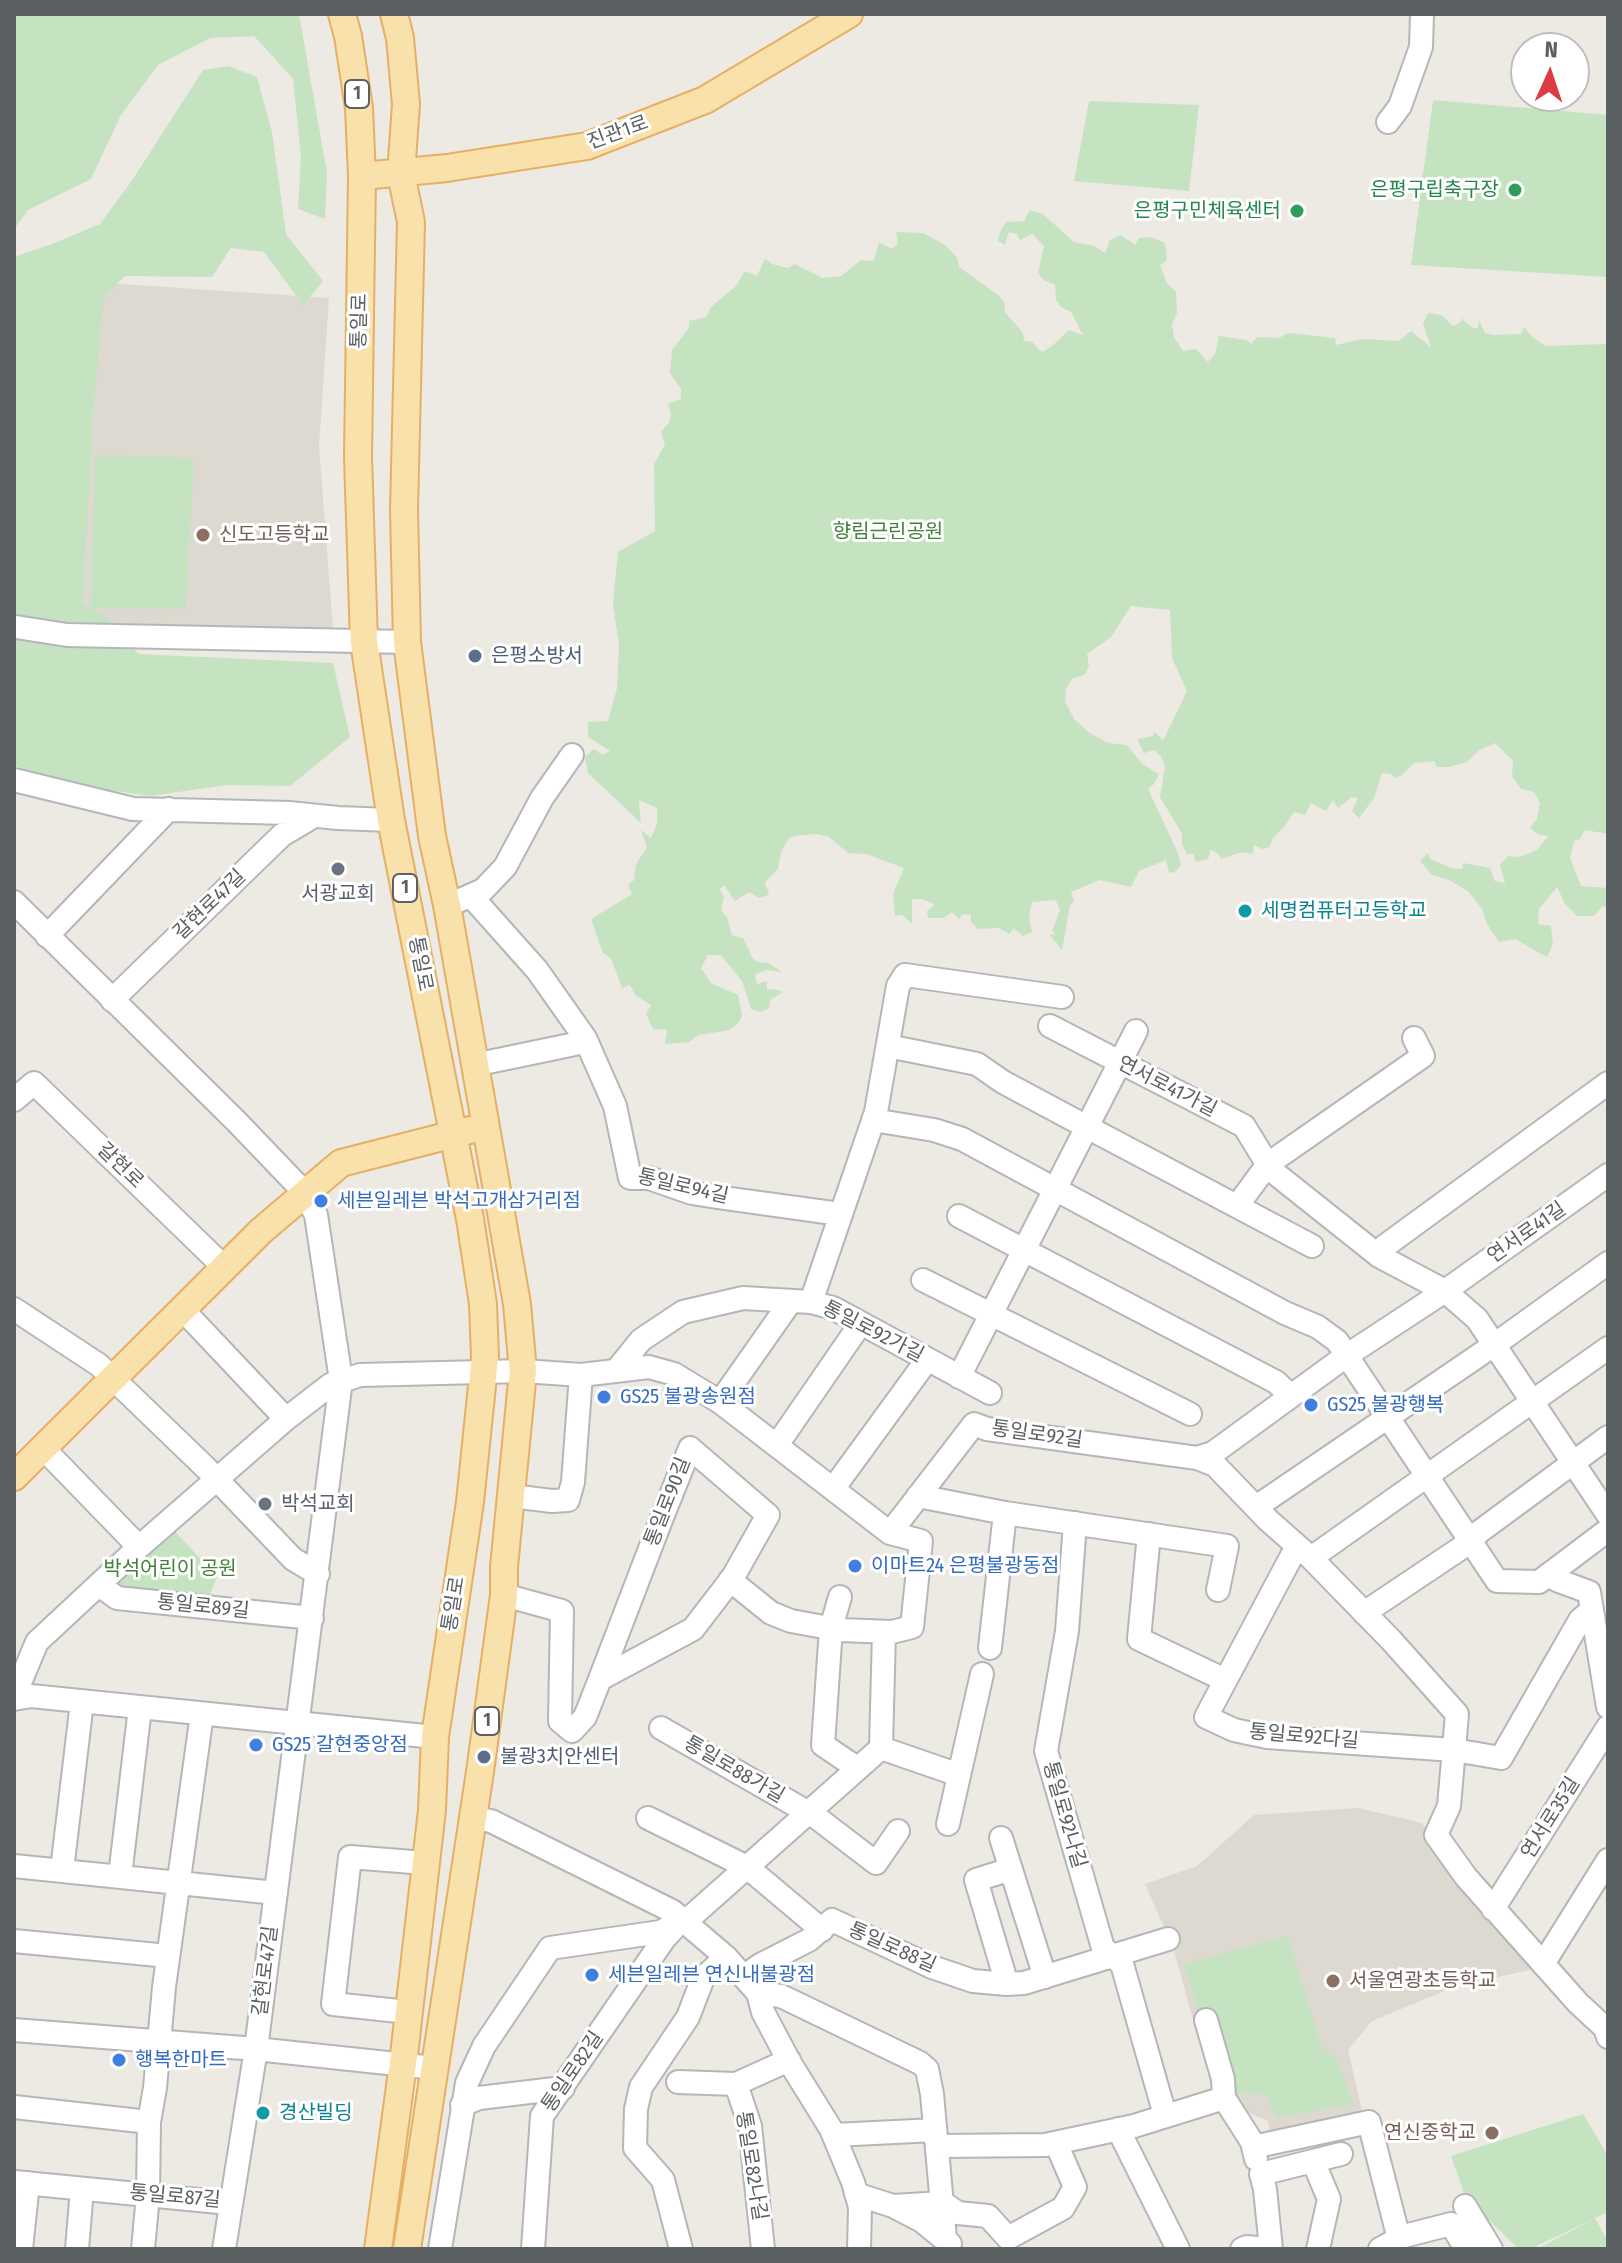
<!DOCTYPE html>
<meta charset="utf-8">
<style>
body{margin:0}
#map{position:relative;width:1622px;height:2263px;overflow:hidden;background:#ede9e3;font-family:"Fira Sans Condensed",sans-serif}
canvas{display:block}
.frame{position:absolute;inset:0;border:16px solid #5b6063;pointer-events:none}
.north{position:absolute;left:1510px;top:32px;width:80px;height:80px;box-sizing:border-box;background:#fff;border:2px solid #bdbfc1;border-radius:50%;rotate:3deg;font-size:22px;font-weight:700;line-height:32px;text-align:center;color:#5b6063}
.north::after{content:'';display:block;margin:auto;width:28px;height:36px;background:#dc3a45;clip-path:polygon(50% 0,100% 100%,50% 72%,0 100%)}
</style>
<div id="map">
<canvas width="1622" height="2263"></canvas>
<div class="frame"></div>
<div class="north">N</div>
</div>
<script>
const context = document.querySelector('canvas').getContext('2d');
context.lineJoin = 'round';
function paint(path, color) { context.fillStyle = color; context.fill(path, 'evenodd'); }
const shape = rows => new Path2D(rows.map(r => 'M' + r).join(''));
function strokePath(path, color, width, dash) { context.strokeStyle = color; context.lineWidth = width; context.lineCap = dash ? 'butt' : 'round'; context.setLineDash(dash || []); context.stroke(path); }
function label(font, color, halo, rows, align = 'center') {
  context.font = font + ' "Fira Sans Condensed","Noto Sans KR",sans-serif'; context.lineWidth = 6; context.setLineDash([]); context.textBaseline = 'middle'; context.strokeStyle = halo; context.fillStyle = color; for (const [text, x, y, turn = 0] of rows) {
    context.save(); context.translate(x, y); context.rotate((+turn || 0) * Math.PI / 180); context.textAlign = isNaN(turn) ? turn : align; if (halo) context.strokeText(text, 0, 0); context.fillText(text, 0, 0); context.restore();
  }
}
const education = shape([
 [106,283,329,298,319,446,333,630,76,625,92,296],
 [1359,1808,1422,1823,1478,1902,1534,1969,1454,1987,1372,2021,1348,2050,1363,2115,1272,2143,1268,2121,1244,2111,1206,2067,1173,1947,1145,1884,1197,1866,1254,1815]
]);
const green = shape([
 [14,14,299,14,327,173,325,219,298,209,301,156,293,79,254,36,210,38,158,65,121,115,91,179,28,210,14,229],
 [228,66,257,77,272,132,286,234,323,281,303,305,264,252,231,248,212,277,125,276,104,297,93,413,83,603,90,607,95,455,194,458,186,609,92,608,110,620,138,654,333,663,350,737,290,786,228,785,150,796,52,782,14,765,14,257,52,244,100,224,131,182,203,70],
 [1433,100,1608,115,1608,277,1411,265],
 [1089,101,1199,105,1189,191,1074,181],
 [1030,210,1043,214,1074,242,1094,246,1105,253,1110,240,1121,235,1135,245,1139,238,1150,237,1165,243,1167,260,1160,265,1167,283,1176,292,1177,313,1172,324,1174,337,1183,351,1196,349,1208,362,1215,354,1219,336,1247,340,1251,344,1257,337,1279,338,1288,333,1335,338,1336,345,1362,339,1399,341,1411,331,1431,347,1423,324,1428,313,1441,315,1453,326,1461,322,1461,318,1473,328,1478,328,1479,320,1485,333,1493,335,1521,334,1524,327,1532,337,1546,346,1608,344,1608,834,1585,830,1580,839,1574,841,1570,858,1581,886,1608,888,1608,909,1603,906,1594,916,1577,916,1565,904,1557,887,1539,909,1538,924,1551,926,1553,944,1547,957,1515,939,1499,942,1487,924,1482,909,1468,891,1449,880,1432,875,1420,861,1428,853,1430,859,1452,868,1462,869,1463,863,1490,868,1495,881,1505,883,1500,865,1508,856,1520,857,1538,849,1548,836,1539,835,1530,828,1537,819,1540,803,1534,792,1521,789,1512,776,1513,761,1495,743,1478,751,1467,762,1449,767,1437,767,1434,761,1414,763,1402,775,1395,778,1391,774,1382,773,1374,798,1359,818,1352,811,1358,798,1352,797,1338,808,1333,800,1326,811,1311,803,1305,815,1294,812,1284,827,1273,838,1270,847,1262,849,1254,845,1253,854,1242,852,1221,859,1219,854,1211,850,1208,859,1195,862,1194,854,1187,854,1182,844,1182,834,1160,797,1165,767,1161,757,1155,750,1144,753,1137,739,1153,736,1155,732,1163,741,1187,691,1172,658,1170,610,1131,606,1111,637,1087,654,1089,666,1084,675,1073,678,1066,689,1065,701,1074,719,1088,732,1108,743,1127,745,1142,764,1159,774,1154,784,1148,789,1178,853,1181,865,1174,873,1169,872,1166,860,1139,871,1131,887,1100,880,1071,892,1074,901,1070,906,1062,950,1049,934,1056,935,1052,931,1060,910,1056,900,1032,902,1029,917,1032,932,1023,936,1014,928,1009,934,999,928,978,929,971,922,971,915,963,914,959,919,952,912,944,918,928,918,927,911,935,905,923,899,912,899,912,924,902,915,895,916,893,894,904,868,866,854,848,853,829,837,816,834,794,836,789,838,781,852,778,869,765,882,769,895,759,898,749,892,735,901,724,885,720,889,724,898,721,910,727,917,732,935,743,938,753,959,761,963,767,962,782,972,767,970,755,974,757,984,767,981,767,990,775,989,783,992,770,1000,769,1008,761,1012,751,1009,742,981,721,955,708,955,701,968,711,983,738,995,742,1015,739,1022,730,1030,699,1035,689,1042,665,1044,667,1030,653,1029,646,1014,651,1005,635,995,630,985,622,988,611,958,603,953,591,919,632,894,628,885,634,880,636,864,647,847,641,830,651,838,657,824,657,808,639,800,641,823,588,773,585,757,594,749,602,755,610,751,588,737,588,722,608,721,617,688,619,644,613,604,618,552,655,531,654,464,665,444,661,432,669,423,671,414,668,404,681,399,681,389,670,373,672,350,689,328,689,321,706,317,711,307,736,286,745,271,757,276,765,259,772,264,788,268,795,264,823,278,841,276,861,260,874,261,879,242,892,249,898,244,896,232,923,233,945,245,957,258,959,267,998,295,1004,302,1005,312,1023,333,1024,341,1032,342,1042,352,1052,346,1069,330,1083,335,1071,312,1061,307,1056,300,1055,285,1044,280,1038,273,1044,246,1032,234,1020,240,1017,234,1009,232,1005,245,998,241,1001,230,1006,222,1024,221],
 [172,1528,217,1577,207,1602,120,1593,108,1583],
 [1288,1936,1322,2048,1338,2061,1353,2104,1276,2118,1266,2094,1235,2093,1209,2016,1200,2017,1184,1964],
 [1583,2114,1608,2156,1608,2212,1595,2218,1608,2242,1608,2249,1537,2249,1594,2219,1530,2249,1519,2249,1466,2198,1451,2156]
]);
const minor = shape([
 [1388,122,1400,106,1421,47,1422,14],
 [16,627,67,635,407,642],
 [14,780,133,809,289,813,338,818,391,820],
 [471,896,537,970,585,1038,615,1106,630,1178,649,1178,692,1193,717,1197,840,1214],
 [458,901,483,890,505,867,542,798,572,755],
 [14,902,236,1121,305,1193,316,1215,341,1380,256,2049,224,2249],
 [47,936,169,809],
 [112,1000,282,835,314,816],
 [1050,1026,1244,1126,1271,1170,1379,1256,1445,1291,1477,1319,1608,1515],
 [888,1046,977,1064,1003,1082,1087,1127,1312,1246],
 [474,1065,575,1044,585,1038],
 [14,1100,34,1083,225,1268],
 [873,1120,934,1130,962,1139,1285,1313,1318,1327,1337,1341,1497,1581,1539,1582,1608,1530],
 [1237,1206,1268,1164,1423,1056,1414,1038],
 [959,1216,1276,1382,1291,1396],
 [1379,1256,1385,1246,1608,1083],
 [923,1280,1190,1414],
 [811,1302,876,1112,898,986,905,975,1062,997],
 [14,1309,99,1365,206,1468,293,1559,318,1574],
 [183,1310,286,1419],
 [616,1371,641,1340,683,1312,743,1298,811,1302,833,1308,990,1393],
 [959,1377,1136,1031],
 [720,1402,791,1301],
 [777,1445,861,1323],
 [43,1448,139,1547],
 [1197,1458,1215,1465,1268,1520,1311,1558,1391,1640,1457,1714,1449,1806,1436,1835,1466,1877,1578,2003,1605,2028,1608,2037],
 [833,1489,927,1360],
 [511,1496,552,1501,568,1500,573,1482,581,1375],
 [918,1496,1005,1513,1227,1546,1218,1590],
 [1256,1507,1494,1345,1608,1263],
 [1075,1523,1067,1631,1046,1751,1103,1948,1122,1964,1165,2115],
 [890,1533,974,1424,987,1429,1197,1458,1213,1453,1346,1356,1445,1291,1608,1175],
 [1149,1534,1139,1639,1225,1680],
 [1297,1546,1206,1717,1234,1730,1267,1737,1454,1750,1501,1758,1580,1620,1592,1610],
 [1311,1558,1608,1348],
 [1548,1575,1559,1581,1589,1592,1608,1707],
 [99,1585,117,1598,312,1618],
 [504,1595,562,1611,560,1721,572,1731,585,1717,600,1679,661,1520,690,1448,768,1515,733,1577,693,1629,600,1679],
 [840,1597,831,1628,823,1745,857,1768],
 [1364,1613,1470,1542,1479,1532,1608,1437],
 [990,1648,1005,1513],
 [14,1697,37,1642,139,1547,286,1419,330,1385,360,1375,523,1371,581,1375,649,1367,674,1374,720,1402,890,1533,921,1541,912,1627,892,1632,840,1630,791,1621,771,1613,730,1580],
 [14,1699,31,1696,435,1737],
 [661,1728,816,1817,876,1863,898,1831],
 [881,1748,884,1632],
 [473,1818,491,1821,672,1911,726,1957,758,1993,781,1996,920,2063,927,2069,932,2094,945,2238],
 [648,1818,747,1867,822,1930],
 [948,1824,982,1674],
 [1001,1838,1045,1977],
 [14,1866,276,1893],
 [62,1870,82,1702],
 [120,1876,140,1708],
 [1493,1909,1608,1727],
 [14,1941,168,1956],
 [1543,1964,1608,1860],
 [745,1976,760,1965,809,1940,832,1920,932,1967,973,1981,1007,1984,1024,1983,1168,1939],
 [1007,1984,976,1880,1011,1869],
 [758,1993,763,2012,790,2063,831,2129,853,2182,860,2207,859,2249],
 [408,2012,333,2004,350,1857,425,1863],
 [1206,2020,1223,2079,1224,2098,1252,2142,1256,2159],
 [14,2030,256,2049,434,2068],
 [678,2082,736,2084,789,2060],
 [736,2084,750,2126,763,2249],
 [462,2105,479,2098,563,2088],
 [14,2107,149,2122],
 [1118,2129,1178,2249],
 [834,2135,935,2130],
 [938,2146,1045,2145,1134,2126,1224,2098],
 [1253,2147,1369,2122,1399,2239],
 [1313,2161,1341,2154],
 [14,2182,229,2203],
 [856,2194,893,2206,922,2221,950,2244],
 [893,2206,943,2203,958,2213,988,2216,1008,2238,1063,2208,1075,2187,1056,2143],
 [1465,2206,1491,2249],
 [21,2249,28,2183],
 [77,2249,82,2189],
 [143,2249,148,2195,149,2122,155,2088,164,1987,202,1714],
 [440,2249,467,2083,484,2046,550,1948,660,1932,693,1915,881,1748,959,1775],
 [533,2249,542,2116,664,1939,675,1927],
 [681,2249,663,2180,635,2148,636,2109,641,2087,688,2017,703,1978,726,1957],
 [1242,2249,1247,2247,1266,2249],
 [1271,2249,1265,2189,1261,2174,1313,2161,1329,2199,1318,2249],
 [1380,2249,1404,2236,1451,2224,1466,2249]
]);
const major = shape([
 [342,14,348,36,359,108,362,176,358,457,364,642,391,820,470,1219,483,1304,485,1357,470,1502,435,1737,432,1810,403,2064,378,2249],
 [394,14,400,38,406,104,401,174,411,222,404,510,407,642,432,836,447,905,517,1304,523,1371,504,1567,504,1595,480,1772,407,2249],
 [362,176,447,168,587,146,705,100,849,14],
 [14,1477,261,1231,341,1163,470,1130]
]);
const markers = [
 [1515,190,8,"#2e9e5b"],
 [1297,211,8,"#2e9e5b"],
 [203,535,8,"#8d6e63"],
 [475,656,8,"#5c6f8a"],
 [338,869,8,"#6b7280"],
 [1245,911,8,"#0f9aa8"],
 [321,1201,8,"#3f7fe0"],
 [604,1397,8,"#3f7fe0"],
 [1311,1405,8,"#3f7fe0"],
 [265,1504,8,"#6b7280"],
 [855,1566,8,"#3f7fe0"],
 [256,1745,8,"#3f7fe0"],
 [484,1757,8,"#5c6f8a"],
 [592,1975,8,"#3f7fe0"],
 [1333,1981,8,"#8d6e63"],
 [119,2060,8,"#3f7fe0"],
 [263,2113,8,"#0f9aa8"],
 [1492,2133,8,"#8d6e63"]
];
const shields = [
 [357,94,24],
 [405,888,24],
 [487,1721,24]
];
const shieldNames = [
 ["1",357,94],
 ["1",405,888],
 ["1",487,1721]
];
const streetNames = [
 ["진관1로",618,133,-20],
 ["통일로",360,321,-89],
 ["갈현로47길",210,905,-44],
 ["통일로",420,964,79],
 ["연서로41가길",1167,1087,27],
 ["갈현로",120,1166,44],
 ["통일로94길",683,1187,13],
 ["연서로41길",1527,1233,-35],
 ["통일로92가길",873,1332,27],
 ["통일로92길",1037,1435,8],
 ["통일로90길",668,1502,-69],
 ["통일로",454,1604,-81],
 ["통일로89길",203,1607,6],
 ["통일로92다길",1304,1737,5],
 ["통일로88가길",734,1770,30],
 ["통일로92나길",1064,1815,74],
 ["연서로35길",1551,1818,-58],
 ["통일로88길",892,1948,24],
 ["갈현로47길",266,1971,-83],
 ["통일로82길",573,2072,-56],
 ["통일로82나길",751,2166,81],
 ["통일로87길",175,2197,5]
];
const leisureNames = [
 ["은평구립축구장",1499,190],
 ["은평구민체육센터",1281,211]
];
const parkNames = [
 ["향림근린공원",888,532],
 ["박석어린이 공원",170,1569]
];
const educationNames = [
 ["신도고등학교",219,535],
 ["서울연광초등학교",1349,1981],
 ["연신중학교",1476,2133,"right"]
];
const serviceNames = [
 ["은평소방서",491,656],
 ["불광3치안센터",500,1757]
];
const worshipNames = [
 ["서광교회",338,894],
 ["박석교회",281,1504,"left"]
];
const cultureNames = [
 ["세명컴퓨터고등학교",1261,911],
 ["경산빌딩",279,2113]
];
const shopNames = [
 ["세븐일레븐 박석고개삼거리점",337,1201],
 ["GS25 불광송원점",620,1397],
 ["GS25 불광행복",1327,1405],
 ["이마트24 은평불광동점",871,1566],
 ["GS25 갈현중앙점",272,1745],
 ["세븐일레븐 연신내불광점",608,1975],
 ["행복한마트",135,2060]
];
paint(education, '#ddd9d1');
paint(green, '#c6e3c1');
strokePath(minor, '#b4b6b9', 26);
strokePath(major, '#e6af63', 30);
strokePath(minor, '#fff', 22);
strokePath(major, '#f9e1ac', 26);
for (const [x, y, r, color] of markers) { const dot = new Path2D(); dot.arc(x, y, r, 0, 2 * Math.PI); context.fillStyle = color; context.fill(dot); strokePath(dot, '#fff', 3); }
for (const [x, y, w] of shields) { const box = new Path2D(); box.roundRect(x - w / 2, y - 14, w, 28, 6); context.fillStyle = '#fff'; context.fill(box); strokePath(box, '#5b6063', 2); }
label('bold 18px', '#5b6063', null, shieldNames);
label('20px', '#5b6063', '#fff', streetNames);
label('20px', '#27864d', '#fff', leisureNames, 'right');
label('20px', '#42823b', '#fff', parkNames);
label('20px', '#785e54', '#fff', educationNames, 'left');
label('20px', '#4e5e75', '#fff', serviceNames, 'left');
label('20px', '#5b616d', '#fff', worshipNames);
label('20px', '#0d838f', '#fff', cultureNames, 'left');
label('20px', '#366cbe', '#fff', shopNames, 'left');
</script>
